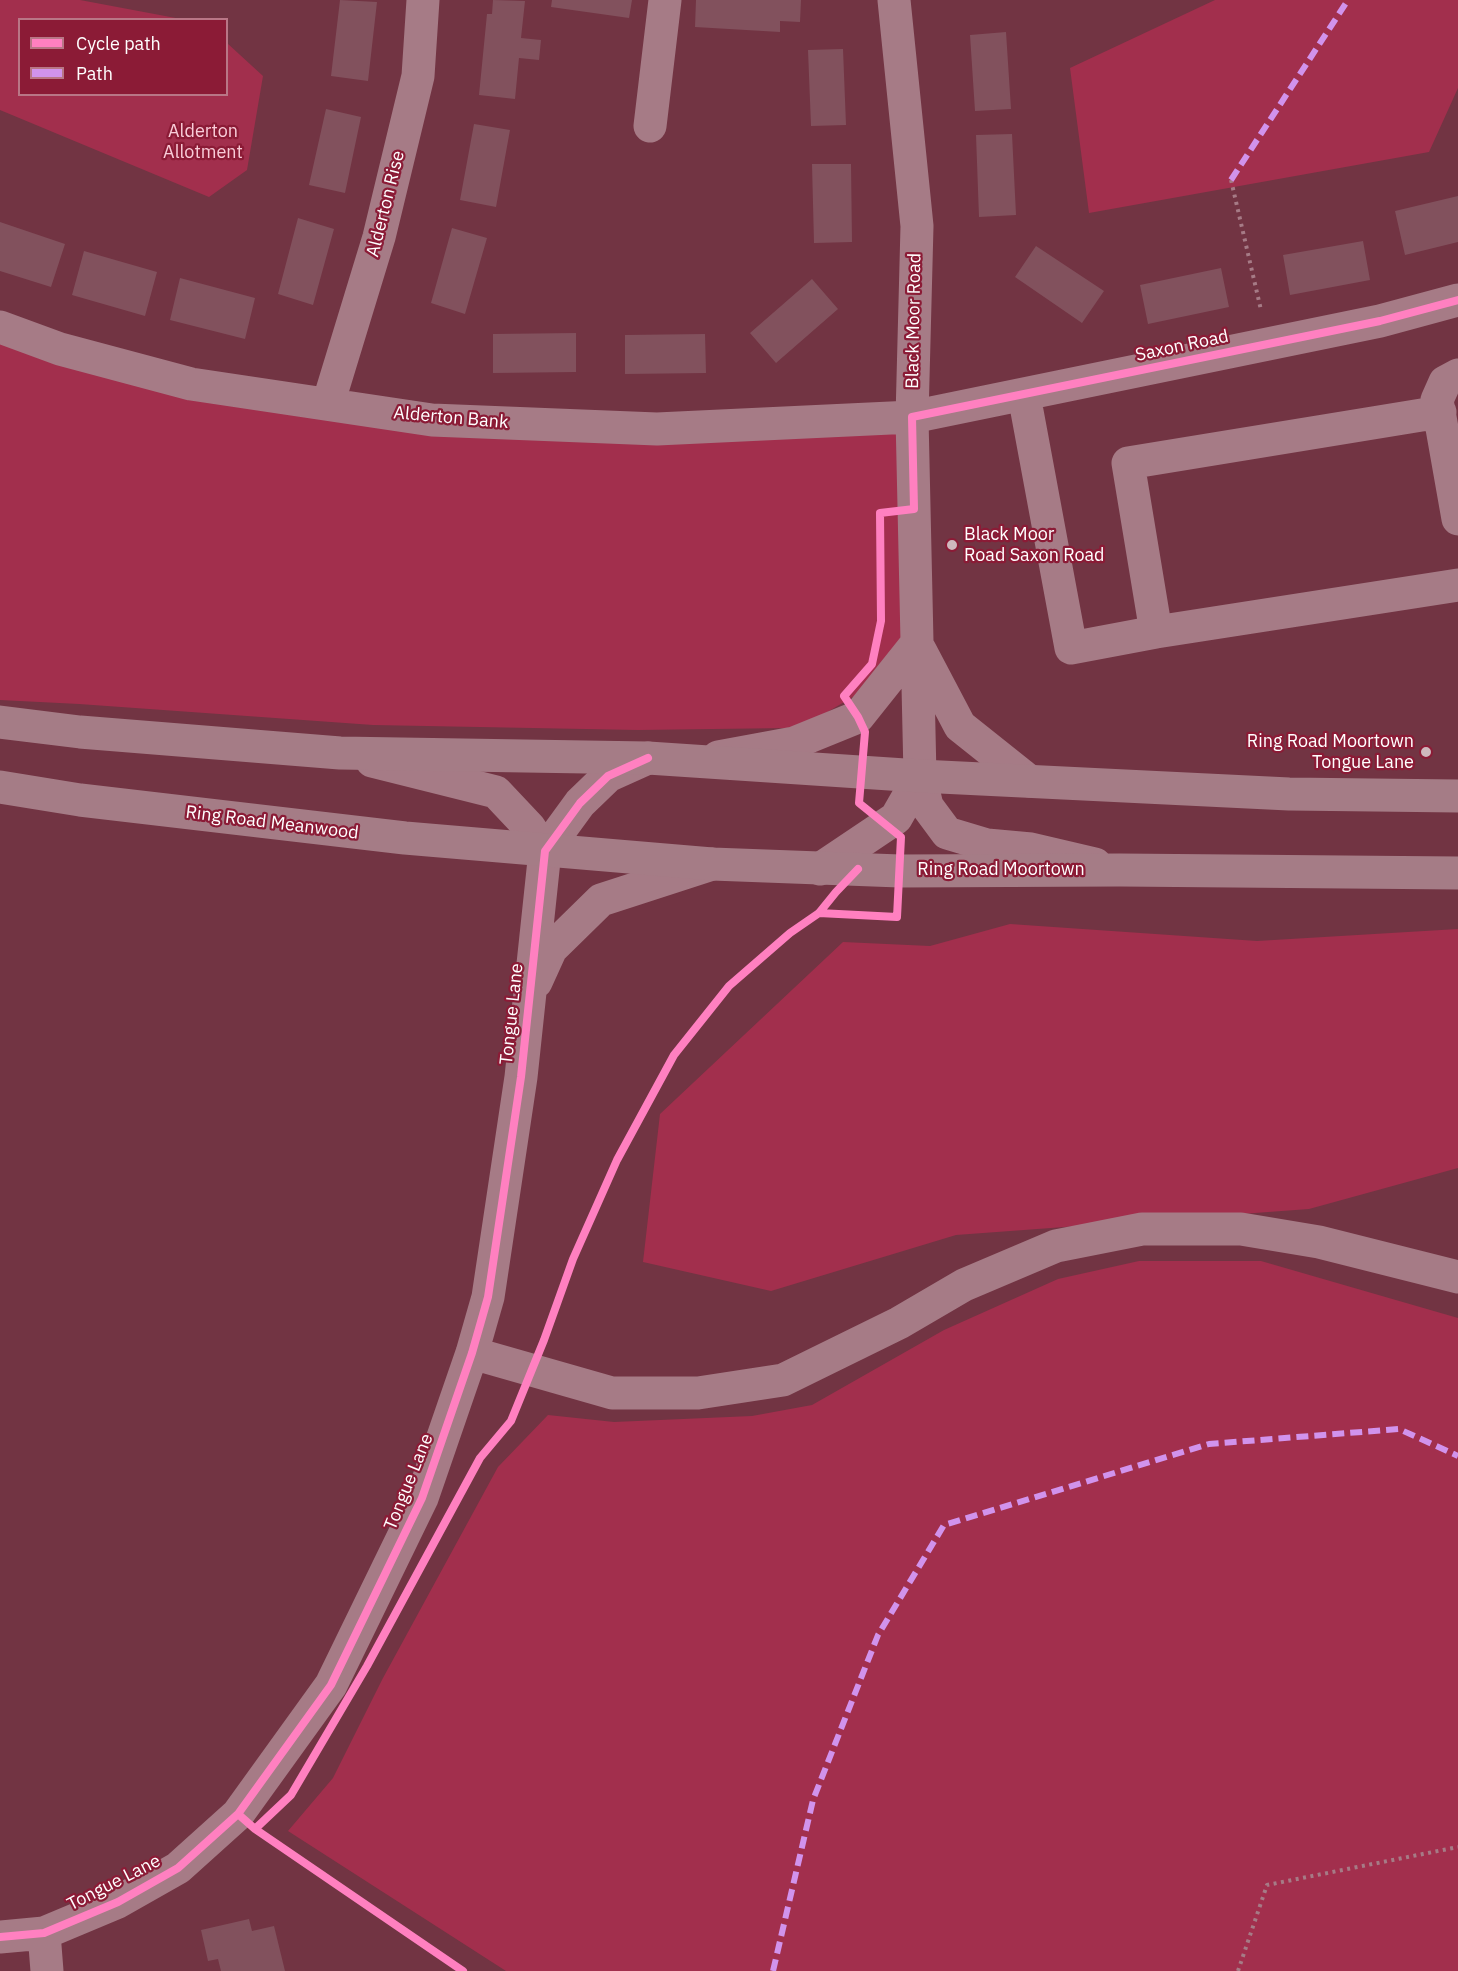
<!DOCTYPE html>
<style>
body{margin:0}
#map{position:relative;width:1458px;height:1971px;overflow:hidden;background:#723443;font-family:"IBM Plex Sans",sans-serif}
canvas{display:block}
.legend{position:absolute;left:18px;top:18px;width:210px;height:78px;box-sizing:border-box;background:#8b1b36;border:2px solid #b97686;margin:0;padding:8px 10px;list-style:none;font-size:18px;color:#fff}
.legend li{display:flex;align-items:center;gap:12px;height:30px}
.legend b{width:30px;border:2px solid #b97686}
</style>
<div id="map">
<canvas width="1458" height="1971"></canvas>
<ul class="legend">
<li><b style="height:8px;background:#ff80c0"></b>Cycle path</li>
<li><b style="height:8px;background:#d193ec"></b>Path</li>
</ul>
</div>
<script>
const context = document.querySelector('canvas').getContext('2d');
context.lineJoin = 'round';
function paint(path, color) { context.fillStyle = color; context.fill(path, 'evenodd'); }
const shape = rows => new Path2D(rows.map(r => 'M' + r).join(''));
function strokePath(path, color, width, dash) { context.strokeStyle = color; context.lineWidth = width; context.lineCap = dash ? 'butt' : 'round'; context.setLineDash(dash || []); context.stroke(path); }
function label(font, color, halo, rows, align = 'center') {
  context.font = font + ' "IBM Plex Sans",sans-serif'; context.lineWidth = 4.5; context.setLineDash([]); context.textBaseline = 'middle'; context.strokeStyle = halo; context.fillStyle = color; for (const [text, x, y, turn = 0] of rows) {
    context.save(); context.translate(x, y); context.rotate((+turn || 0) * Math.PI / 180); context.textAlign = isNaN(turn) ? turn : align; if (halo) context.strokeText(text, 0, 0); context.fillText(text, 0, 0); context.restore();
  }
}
const green = shape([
 [0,0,80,0,181,19,20,20,20,94,226,94,227,43,263,76,247,170,209,197,0,110],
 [1215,0,1458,0,1458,88,1429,152,1089,213,1070,68],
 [0,327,432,420,912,417,917,643,856,695,824,714,789,728,638,730,373,725,79,704,0,700],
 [1010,924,1257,941,1458,929,1458,1168,1309,1209,956,1235,771,1291,643,1262,660,1114,843,942,930,946],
 [1139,1261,1261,1261,1458,1318,1458,1971,506,1971,288,1831,333,1778,383,1678,498,1467,548,1415,614,1422,752,1416,812,1405,944,1330,1058,1279]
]);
const building = shape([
 [340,0,377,2,368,81,331,76],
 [493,0,525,1,521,38,541,40,539,60,519,58,515,99,479,95,487,14,492,14],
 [552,0,632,0,629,18,551,7],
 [696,0,801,0,800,22,780,21,780,32,695,27],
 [1006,32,1011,109,975,111,970,35],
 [843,49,846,125,811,126,808,50],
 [326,109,361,117,345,193,309,185],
 [474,124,510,130,496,207,460,200],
 [1012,134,1016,215,979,217,976,135],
 [812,164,851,164,852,242,814,243],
 [1458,196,1458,242,1405,255,1395,211],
 [298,218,334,229,313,305,278,294],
 [0,222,65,244,51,287,0,271],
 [452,228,487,238,465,314,431,303],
 [1363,241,1370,280,1290,295,1283,255],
 [1036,246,1104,291,1082,323,1015,277],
 [84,251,157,272,145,316,72,295],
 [1221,268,1229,307,1148,324,1140,285],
 [180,278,255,298,245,339,170,320],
 [812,279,838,309,776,363,750,333],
 [576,333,576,372,493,373,493,334],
 [705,334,706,373,625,374,625,335],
 [249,1919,252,1931,274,1926,285,1971,221,1971,218,1959,208,1961,201,1930]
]);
const path = shape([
 [1231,180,1261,310],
 [1238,1971,1267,1885,1458,1847]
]);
const minor = shape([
 [894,0,917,226,912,417,920,776,927,806,947,833,987,845,1031,849,1095,864],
 [650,126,665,0],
 [0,327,60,349,191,384,432,420,657,429,912,417,1380,321,1458,300],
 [1458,375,1445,382,1437,400,1458,519],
 [1024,395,1071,648,1156,632,1458,585],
 [328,404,379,237,418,76,423,0],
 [1156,632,1128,463,1440,412],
 [920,650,960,726,1029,781],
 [718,757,794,743,858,717,917,643],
 [372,761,496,792,529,827,545,851],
 [820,869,896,818,920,776],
 [536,982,551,949,601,900,712,864],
 [472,1353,612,1393,698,1393,783,1380,899,1323,964,1285,1056,1246,1142,1229,1241,1229,1319,1242,1458,1277],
 [44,1933,47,1971],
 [0,1937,44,1933,118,1902,178,1868,238,1814,331,1685,422,1498,472,1353,488,1297,521,1077,545,851,580,803,608,776,648,758]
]);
const highway = shape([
 [0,722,80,732,340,753,648,758,920,776,1289,794,1458,796],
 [0,787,80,800,405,838,712,864,900,871,1120,870,1458,873]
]);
const quiet = shape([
 [1231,180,1348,0],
 [773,1971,813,1800,878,1635,944,1525,1209,1444,1399,1429,1458,1456]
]);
const cycleway = shape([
 [819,913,897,917,901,837,859,803,865,732,858,717,844,696,872,664,881,621,880,513,914,509,912,417,1380,321,1458,300],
 [238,1814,255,1829,463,1971],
 [255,1829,291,1795,367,1666,480,1458,511,1421,544,1340,573,1259,617,1160,674,1055,729,986,790,933,819,913,836,892,858,869],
 [0,1937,44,1933,118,1902,178,1868,238,1814,331,1685,422,1498,472,1353,488,1297,521,1077,545,851,580,803,608,776,648,758]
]);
const markers = [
 [952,545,6,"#ceb8bd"],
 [1426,752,6,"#ceb8bd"]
];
const parkNames = [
 ["Alderton",203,132],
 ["Allotment",203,153]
];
const streetNames = [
 ["Alderton Rise",386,204,-76],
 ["Black Moor Road",914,321,-89],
 ["Saxon Road",1182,346,-12],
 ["Alderton Bank",451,418,5],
 ["Ring Road Meanwood",272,823,7],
 ["Ring Road Moortown",1001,870],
 ["Tongue Lane",512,1014,-84],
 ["Tongue Lane",409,1482,-68],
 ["Tongue Lane",114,1883,-27]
];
const poiNames = [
 ["Black Moor",964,535],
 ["Road Saxon Road",964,556],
 ["Ring Road Moortown",1414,742,"right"],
 ["Tongue Lane",1414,763,"right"]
];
paint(green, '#a22f4d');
paint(building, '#82515d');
strokePath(path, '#a67b86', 4, [3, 4.5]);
strokePath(minor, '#a67b86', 33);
strokePath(highway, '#a57c86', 33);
strokePath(quiet, '#d193ec', 6, [12, 6]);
strokePath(cycleway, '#ff80c0', 8);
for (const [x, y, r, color] of markers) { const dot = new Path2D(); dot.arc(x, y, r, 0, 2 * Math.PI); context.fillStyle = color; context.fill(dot); strokePath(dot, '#8b1b36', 2); }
label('18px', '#f9ccd8', '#8b1b36', parkNames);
label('18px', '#fff', '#8b1b36', streetNames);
label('18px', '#fff', '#8b1b36', poiNames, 'left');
</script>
